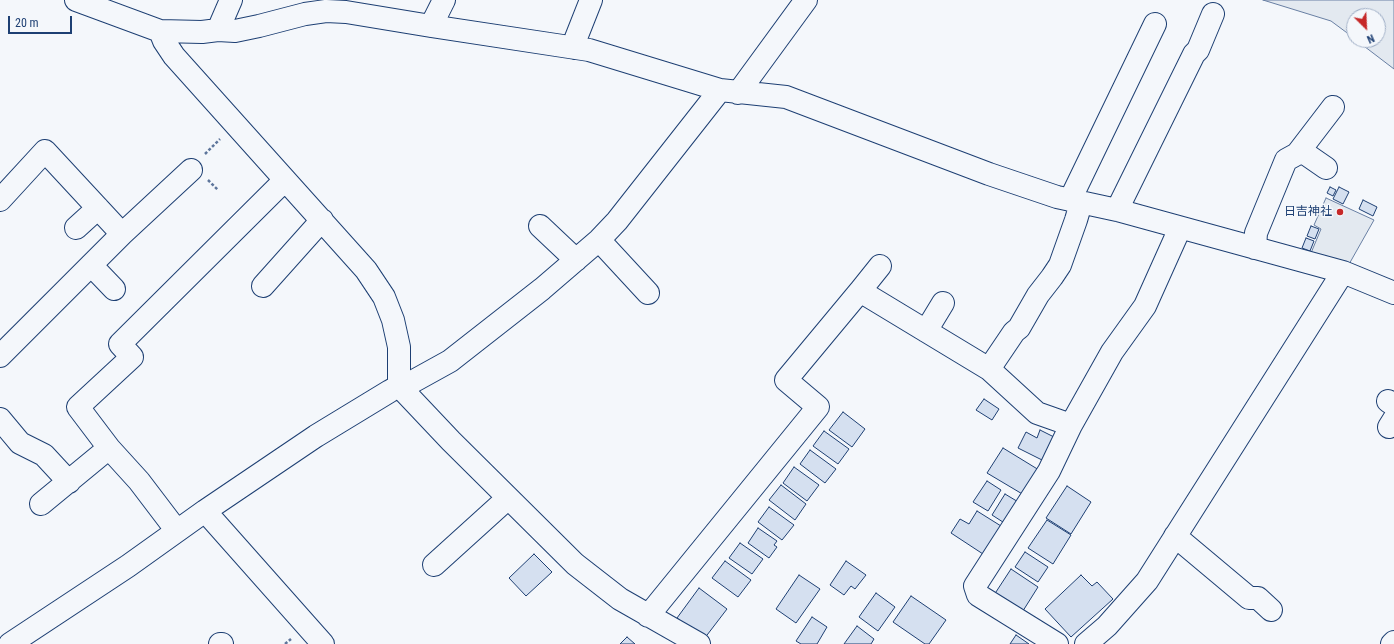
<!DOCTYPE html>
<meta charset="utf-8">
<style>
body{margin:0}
#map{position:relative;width:1394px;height:644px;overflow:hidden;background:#f4f7fb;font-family:"Roboto Condensed",sans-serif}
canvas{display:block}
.north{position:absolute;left:1346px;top:8px;width:40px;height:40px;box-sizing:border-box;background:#f4f7fb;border:1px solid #9eadc5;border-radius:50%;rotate:156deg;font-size:11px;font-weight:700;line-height:16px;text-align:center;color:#1d3f73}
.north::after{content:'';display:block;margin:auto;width:14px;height:18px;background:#c62828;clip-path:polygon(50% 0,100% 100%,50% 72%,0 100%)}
.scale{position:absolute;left:8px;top:16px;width:64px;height:18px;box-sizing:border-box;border:2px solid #1d3f73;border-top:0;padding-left:5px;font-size:12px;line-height:14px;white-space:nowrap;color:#1d3f73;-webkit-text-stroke:3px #f4f7fb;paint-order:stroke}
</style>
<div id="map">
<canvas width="1394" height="644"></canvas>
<div class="north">N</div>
<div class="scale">20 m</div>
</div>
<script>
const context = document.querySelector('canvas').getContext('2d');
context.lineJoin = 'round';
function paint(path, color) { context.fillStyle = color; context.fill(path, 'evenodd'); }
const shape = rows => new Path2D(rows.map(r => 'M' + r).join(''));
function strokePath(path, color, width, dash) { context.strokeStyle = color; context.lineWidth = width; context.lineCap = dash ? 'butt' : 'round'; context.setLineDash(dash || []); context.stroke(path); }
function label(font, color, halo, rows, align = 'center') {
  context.font = font + ' "Roboto Condensed","Noto Sans JP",sans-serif'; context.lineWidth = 3; context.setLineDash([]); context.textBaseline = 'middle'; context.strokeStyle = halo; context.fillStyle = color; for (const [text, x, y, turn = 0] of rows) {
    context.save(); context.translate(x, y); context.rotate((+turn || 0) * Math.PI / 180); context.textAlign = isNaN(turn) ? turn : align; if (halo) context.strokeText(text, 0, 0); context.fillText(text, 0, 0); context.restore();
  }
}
const green = shape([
 [1263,0,1394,0,1394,69,1356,40,1378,40,1378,16,1354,16,1354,38,1331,21,1263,0],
 [1326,198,1374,220,1348,266,1311,253,1321,229,1314,225,1326,198]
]);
const building = shape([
 [1330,187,1336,190,1333,196,1327,193,1330,187],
 [1339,187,1349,192,1343,204,1333,199,1339,187],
 [1363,200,1377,207,1373,216,1359,209,1363,200],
 [1311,226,1319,229,1315,239,1307,236,1311,226],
 [1306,238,1314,241,1310,251,1302,248,1306,238],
 [984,399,999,409,992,420,976,410,984,399],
 [843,412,865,429,852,447,829,430,843,412],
 [1040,430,1056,438,1044,461,1018,448,1026,432,1037,438,1040,430],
 [824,431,849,449,838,464,813,446,824,431],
 [1003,448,1039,470,1024,495,987,473,1003,448],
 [810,450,836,469,825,483,800,464,810,450],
 [794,467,819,485,807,501,783,483,794,467],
 [987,481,1001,490,988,511,973,502,987,481],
 [781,485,806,504,795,520,769,500,781,485],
 [1067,486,1091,502,1071,534,1046,518,1067,486],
 [1005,494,1020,503,1006,524,992,515,1005,494],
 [769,507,794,525,782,540,758,522,769,507],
 [977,511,1001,526,983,554,951,533,960,519,969,524,977,511],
 [1047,520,1071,535,1053,564,1028,548,1047,520],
 [758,528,777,541,774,545,777,547,769,558,748,543,758,528],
 [740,543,763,559,752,574,729,558,740,543],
 [1025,552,1048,567,1038,582,1015,567,1025,552],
 [534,554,552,572,526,596,509,578,534,554],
 [725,561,751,580,738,597,712,578,725,561],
 [846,561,866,575,855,589,851,586,844,595,830,585,846,561],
 [1011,569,1038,587,1021,614,994,595,1011,569],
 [799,575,820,589,796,623,776,609,799,575],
 [1081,575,1092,586,1097,582,1113,599,1071,637,1045,609,1081,575],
 [699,588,727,609,704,639,677,618,699,588],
 [876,593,895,607,878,631,859,617,876,593],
 [911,596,946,620,929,644,925,644,893,622,911,596],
 [812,617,827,627,817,644,801,644,796,641,812,617],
 [857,626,874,639,871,644,844,644,857,626],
 [1016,635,1029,644,1010,644,1016,635],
 [627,637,635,644,620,644,627,637]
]);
const path = shape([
 [205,154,220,139],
 [208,180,218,190],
 [285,644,291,639]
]);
const minor = shape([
 [76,0,160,31,202,32,218,30,235,31,259,26,305,14,326,11,346,12,431,26,589,50,720,90,786,97,989,174,1057,197,1117,210,1343,272,1394,293],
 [431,26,444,0],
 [218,30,231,0],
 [160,31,164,41,174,56,366,270,384,297,393,320,399,347,399,386,451,441,575,564,620,599,699,644],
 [575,48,576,38,591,0],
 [738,93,806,0],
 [1300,150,1326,168],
 [0,200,45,151,122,234],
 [1070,200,1155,24],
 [1117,210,1194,54,1198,50,1213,14],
 [540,226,576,260],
 [76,228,98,208],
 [599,240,648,293],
 [1255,248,1256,233,1286,160,1297,154,1333,107],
 [91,265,114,289],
 [263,286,322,220],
 [860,291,880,266],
 [926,331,943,303],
 [0,356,122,234,191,170],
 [989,369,1014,332,1019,328,1038,295,1052,277,1060,265,1076,220,1081,203],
 [1388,401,1394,405],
 [0,419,20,443,44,455,69,482],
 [1389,427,1394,419],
 [109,448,78,407,132,357,120,344,285,180],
 [41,504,109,448,139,481,177,531],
 [205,511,323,644],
 [1175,536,1249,598,1258,598,1271,610],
 [434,565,508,498],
 [648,616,818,407,786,380,860,291,989,369,1037,413,1071,425],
 [10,644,128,566,205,511,316,436,390,391,399,386,412,382,450,361,542,289,599,240,617,221,720,90],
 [220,644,222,644],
 [1057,644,978,595,975,586,1049,471,1071,425,1112,352,1145,306,1180,228],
 [1086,644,1107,626,1147,581,1343,272],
 [1392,644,1394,642]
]);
const markers = [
 [1340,212,4,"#c62828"]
];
const poiNames = [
 ["日吉神社",1332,212]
];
paint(green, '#e3e9f0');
strokePath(green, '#687fa3', 1);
paint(building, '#d5e0f0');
strokePath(building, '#1d3f73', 1);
strokePath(minor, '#1d3f73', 24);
strokePath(path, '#5e769c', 2.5, [3, 2]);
strokePath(minor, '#f4f7fb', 22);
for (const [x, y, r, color] of markers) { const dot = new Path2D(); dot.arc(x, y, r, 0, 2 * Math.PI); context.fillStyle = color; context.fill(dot); strokePath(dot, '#f4f7fb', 1.5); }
label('12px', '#1d3f73', '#f4f7fb', poiNames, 'right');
</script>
